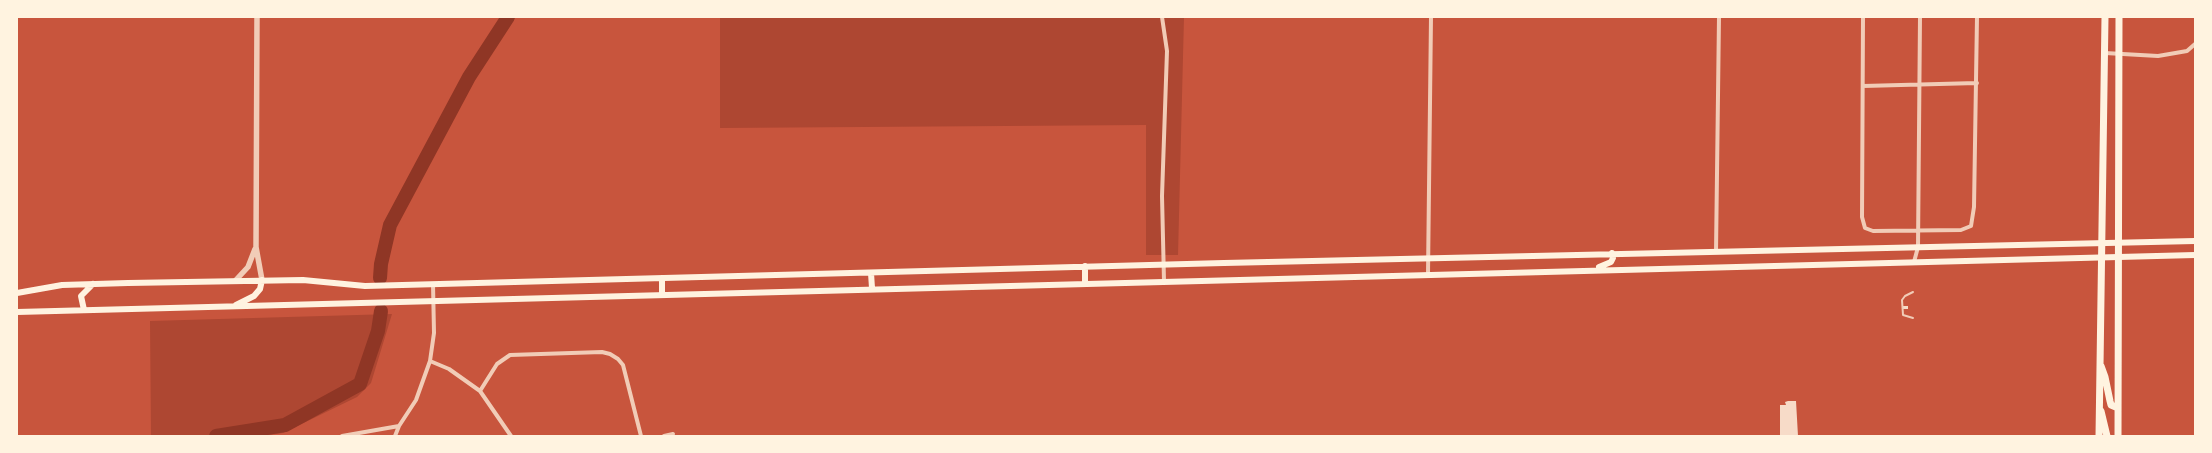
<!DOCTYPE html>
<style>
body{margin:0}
#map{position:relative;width:2212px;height:453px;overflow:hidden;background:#c8553d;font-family:"Golos Text",sans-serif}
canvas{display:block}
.frame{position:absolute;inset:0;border:18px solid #fff3e0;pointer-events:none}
</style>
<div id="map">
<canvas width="2212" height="453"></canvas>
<div class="frame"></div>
</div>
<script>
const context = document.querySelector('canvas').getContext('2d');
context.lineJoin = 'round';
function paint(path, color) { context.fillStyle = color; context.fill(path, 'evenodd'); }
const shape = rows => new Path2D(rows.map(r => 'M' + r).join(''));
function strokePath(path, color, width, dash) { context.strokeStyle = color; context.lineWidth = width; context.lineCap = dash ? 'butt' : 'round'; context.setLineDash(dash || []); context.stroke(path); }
const green = shape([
 [720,17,1184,17,1178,255,1146,255,1146,125,720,128],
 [392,314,371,383,357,397,283,433,263,436,151,436,150,321]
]);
const river = shape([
 [380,278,381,264,390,225,469,77,508,17],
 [216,436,285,425,360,384,378,331,381,311]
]);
const building = shape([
 [1903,306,1908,306,1908,309,1903,309],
 [1788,401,1796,401,1798,436,1780,436,1780,405,1786,405,1785,402]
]);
const service = shape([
 [1913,292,1905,296,1902,300,1903,315,1913,318]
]);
const minor = shape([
 [1162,17,1167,51,1162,196,1164,281],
 [1863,17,1862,217,1865,228,1873,231,1961,230,1971,226,1974,207,1977,17],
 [2105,53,2158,56,2187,51,2195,44],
 [1863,86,1977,83],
 [1716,252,1719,17],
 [1914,262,1918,247,1920,17],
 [1428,274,1431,17],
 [430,361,449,369,480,391,511,436],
 [480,391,497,364,510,355,602,352,610,354,618,359,623,365,641,436],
 [342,436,399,426],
 [395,436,399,426,416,400,430,361,434,333,433,284],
 [664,436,673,434]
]);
const tertiary = shape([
 [257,17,256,247,262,280],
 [235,281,248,267,255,249]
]);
const secondary = shape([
 [1085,266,1085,283],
 [1599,267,1611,262,1613,258,1612,253],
 [871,273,872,288],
 [662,278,662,294],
 [17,293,62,285,128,283,303,280,365,286,1224,263,2195,241],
 [236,305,254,296,260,289,262,280],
 [84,310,81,296,93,284],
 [17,312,2195,255]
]);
const primary = shape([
 [2101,366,2105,377,2110,401,2111,405,2118,408],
 [2101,411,2107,436],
 [2099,436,2105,17],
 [2118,436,2119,17]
]);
paint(green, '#ae4732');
strokePath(river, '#8f3625', 14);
paint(building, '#f7dbc8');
strokePath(service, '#f1ccb7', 2);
strokePath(minor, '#f1ccb7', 4);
strokePath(tertiary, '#f1ccb7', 5.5);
strokePath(secondary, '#fff3e0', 6);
strokePath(primary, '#fff3e0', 7);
</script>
